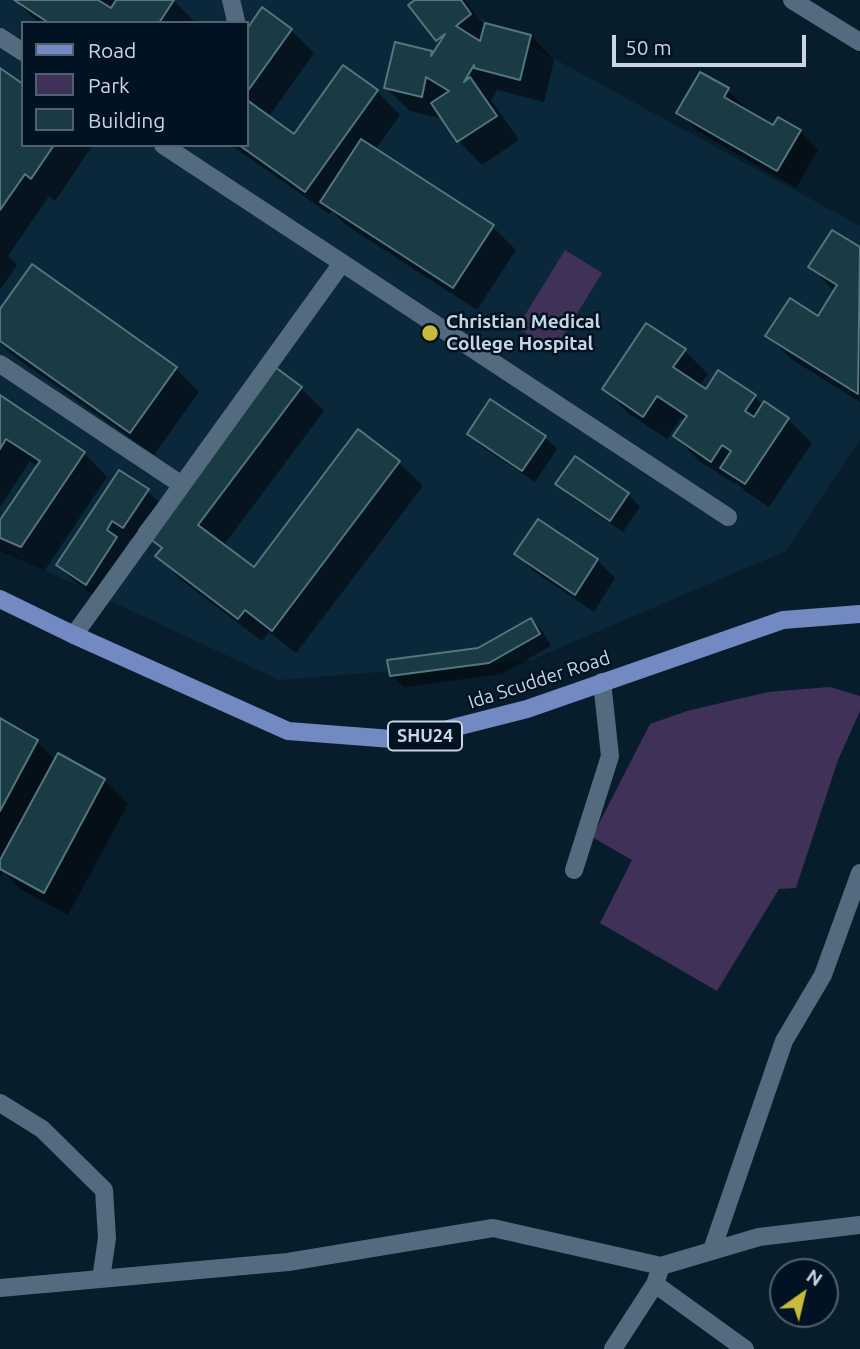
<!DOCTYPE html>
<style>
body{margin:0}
#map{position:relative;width:860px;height:1349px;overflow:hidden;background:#081d2c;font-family:Ubuntu,sans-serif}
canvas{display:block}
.legend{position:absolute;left:21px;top:21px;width:228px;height:126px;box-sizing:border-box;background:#011322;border:2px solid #51616e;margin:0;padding:9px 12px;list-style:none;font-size:21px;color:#c9d6e1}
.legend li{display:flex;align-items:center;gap:14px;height:35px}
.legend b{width:35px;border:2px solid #51616e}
.north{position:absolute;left:769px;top:1258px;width:70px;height:70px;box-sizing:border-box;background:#011322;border:2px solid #51616e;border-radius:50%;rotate:34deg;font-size:19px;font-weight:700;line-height:28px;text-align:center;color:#c9d6e1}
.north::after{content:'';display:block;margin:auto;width:24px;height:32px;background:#caba3a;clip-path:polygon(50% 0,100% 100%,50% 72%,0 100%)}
.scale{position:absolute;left:612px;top:35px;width:194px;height:32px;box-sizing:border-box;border:4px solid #c9d6e1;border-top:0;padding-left:9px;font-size:21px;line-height:24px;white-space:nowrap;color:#c9d6e1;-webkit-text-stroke:5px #011322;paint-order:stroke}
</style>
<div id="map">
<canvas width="860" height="1349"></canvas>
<ul class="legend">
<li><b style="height:9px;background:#7389c2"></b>Road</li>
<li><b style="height:19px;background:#403159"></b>Park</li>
<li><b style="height:19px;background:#1a3b43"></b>Building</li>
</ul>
<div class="north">N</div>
<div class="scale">50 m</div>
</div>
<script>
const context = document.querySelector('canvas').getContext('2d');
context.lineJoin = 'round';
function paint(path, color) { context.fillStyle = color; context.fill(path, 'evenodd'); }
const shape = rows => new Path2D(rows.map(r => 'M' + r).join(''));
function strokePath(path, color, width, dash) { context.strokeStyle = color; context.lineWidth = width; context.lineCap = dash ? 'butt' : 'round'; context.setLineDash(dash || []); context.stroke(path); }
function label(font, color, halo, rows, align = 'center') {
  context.font = font + ' Ubuntu,sans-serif'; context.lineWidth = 5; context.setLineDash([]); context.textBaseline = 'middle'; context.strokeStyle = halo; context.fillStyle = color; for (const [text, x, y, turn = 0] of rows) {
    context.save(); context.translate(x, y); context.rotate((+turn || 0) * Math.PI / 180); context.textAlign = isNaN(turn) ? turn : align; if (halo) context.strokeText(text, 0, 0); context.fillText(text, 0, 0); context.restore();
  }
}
const built = shape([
 [0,0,447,0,860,226,860,439,786,551,531,660,279,680,0,549],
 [23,23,247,23,247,145,23,145]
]);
const green = shape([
 [565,250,602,273,554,351,517,328],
 [830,687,860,696,860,711,838,760,796,888,779,889,717,991,600,923,632,860,592,837,650,724,687,711,768,692]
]);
const shadow = shape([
 [14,0,173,0,196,23,39,23],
 [418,0,464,0,486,27,531,36,554,60,544,102,497,90,491,100,519,140,482,165,459,141,444,119,410,111,386,88,431,52,434,55,441,44],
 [262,10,291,30,314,53,268,118,295,136,377,91,400,115,375,150,493,227,516,250,477,310,346,225,332,211,329,214,231,145,247,145,247,32],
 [0,71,23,145,93,145,55,201,49,196,8,256,17,265,0,290],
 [727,90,746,108,744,110,774,128,800,132,818,150,796,188,697,131,679,113],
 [832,232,860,250,860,402,791,359,768,336,819,318,835,292,811,267],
 [0,312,176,369,199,392,154,455,11,354,0,343],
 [684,350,708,374,699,387,706,391,755,397,764,406,765,404,788,419,812,443,769,507,745,491,736,482,735,484,698,460,675,436,685,421,681,418,667,439,628,413,604,389],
 [301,388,324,411,223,546,255,569,358,432,399,463,423,486,296,653,269,632,262,641,181,580,157,556,162,550,148,536,141,545,131,538,125,547,134,556,104,602,76,583,58,565,147,491,161,504],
 [0,397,84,453,107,477,45,570,0,551,0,522,38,467,30,461,0,507],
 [469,434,545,437,557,449,535,482,481,446],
 [557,484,628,494,640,507,623,532,570,496],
 [516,554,597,560,615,578,594,612,535,572],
 [531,620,543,632,551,646,502,674,404,687,391,675,479,649],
 [0,720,37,742,56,761,59,756,104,780,128,804,68,915,22,890,3,872,0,876]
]);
const building = shape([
 [14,0,98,0,111,8,116,0,174,0,159,23,49,23,14,0],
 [415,0,461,0,471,14,456,26,480,41,485,23,531,35,520,80,474,68,474,65,464,82,470,77,497,116,457,142,431,103,449,91,426,77,422,97,384,88,395,42,432,51,431,56,445,34,436,41,408,5,415,0],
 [262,7,292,29,247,92,247,29,262,7],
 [343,65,378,90,305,192,239,145,247,145,247,100,294,134,343,65],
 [0,68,23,84,23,145,54,145,31,179,25,174,0,210,0,68],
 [700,72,729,88,724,97,773,125,778,117,801,130,777,171,676,113,700,72],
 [361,139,494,225,453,288,320,202,361,139],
 [832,230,860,247,858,394,765,336,790,298,818,316,837,285,808,267,832,230],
 [32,264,177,367,130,433,0,341,0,309,32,264],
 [646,323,686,349,673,367,706,389,718,370,756,395,745,411,754,417,764,401,789,418,745,484,720,468,731,451,722,445,711,462,673,436,687,416,657,396,643,417,602,389,646,323],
 [267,361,302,387,198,525,254,567,358,429,400,461,272,631,245,610,238,619,155,556,162,548,139,530,267,361],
 [0,395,85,452,21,547,0,538,0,520,40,461,6,439,0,449,0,395],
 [490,399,546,436,522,471,467,434,490,399],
 [575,456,629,493,610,521,555,484,575,456],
 [119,470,149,489,123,528,112,521,107,530,117,537,86,585,56,565,119,470],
 [538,519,598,559,575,595,514,554,538,519],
 [531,618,540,634,489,663,390,676,387,660,478,648,531,618],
 [0,718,38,740,0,811,0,718],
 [58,753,105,779,44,893,0,869,0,860,58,753]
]);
const minor = shape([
 [231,0,236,21,235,23],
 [792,0,860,42],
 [0,37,23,52],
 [163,145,728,517],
 [0,364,182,485,342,263],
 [74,635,182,485],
 [574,870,610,756,602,682],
 [0,1103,42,1129,104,1190,107,1238,101,1279],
 [712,1250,784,1041,823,975,860,873],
 [655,1284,745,1349],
 [0,1288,288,1262,493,1228,661,1266,759,1237,860,1225],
 [613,1349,655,1284,659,1272]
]);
const major = shape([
 [0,599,74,635,288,731,405,740,527,709,783,620,860,614]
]);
const markers = [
 [430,333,9,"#caba3a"]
];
const shields = [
 [425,736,74]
];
const shieldNames = [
 ["SHU24",425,736]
];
const poiNames = [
 ["Christian Medical",446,322],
 ["College Hospital",446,344]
];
const streetNames = [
 ["Ida Scudder Road",539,680,-18]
];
paint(built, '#0b273a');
paint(green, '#403159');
paint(shadow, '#0007');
paint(building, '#1a3b43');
strokePath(building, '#54767f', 2);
strokePath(minor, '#546b7f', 18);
strokePath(major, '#7389c2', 18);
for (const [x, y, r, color] of markers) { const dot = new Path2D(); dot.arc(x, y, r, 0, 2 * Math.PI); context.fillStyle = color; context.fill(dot); strokePath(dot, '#011322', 2.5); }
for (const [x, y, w] of shields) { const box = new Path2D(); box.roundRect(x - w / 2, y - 14.5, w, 29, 5); context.fillStyle = '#011322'; context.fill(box); strokePath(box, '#c9d6e1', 2); }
label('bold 18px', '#c9d6e1', null, shieldNames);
label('bold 19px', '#c9d6e1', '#011322', poiNames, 'left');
label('19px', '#c9d6e1', '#011322', streetNames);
</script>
